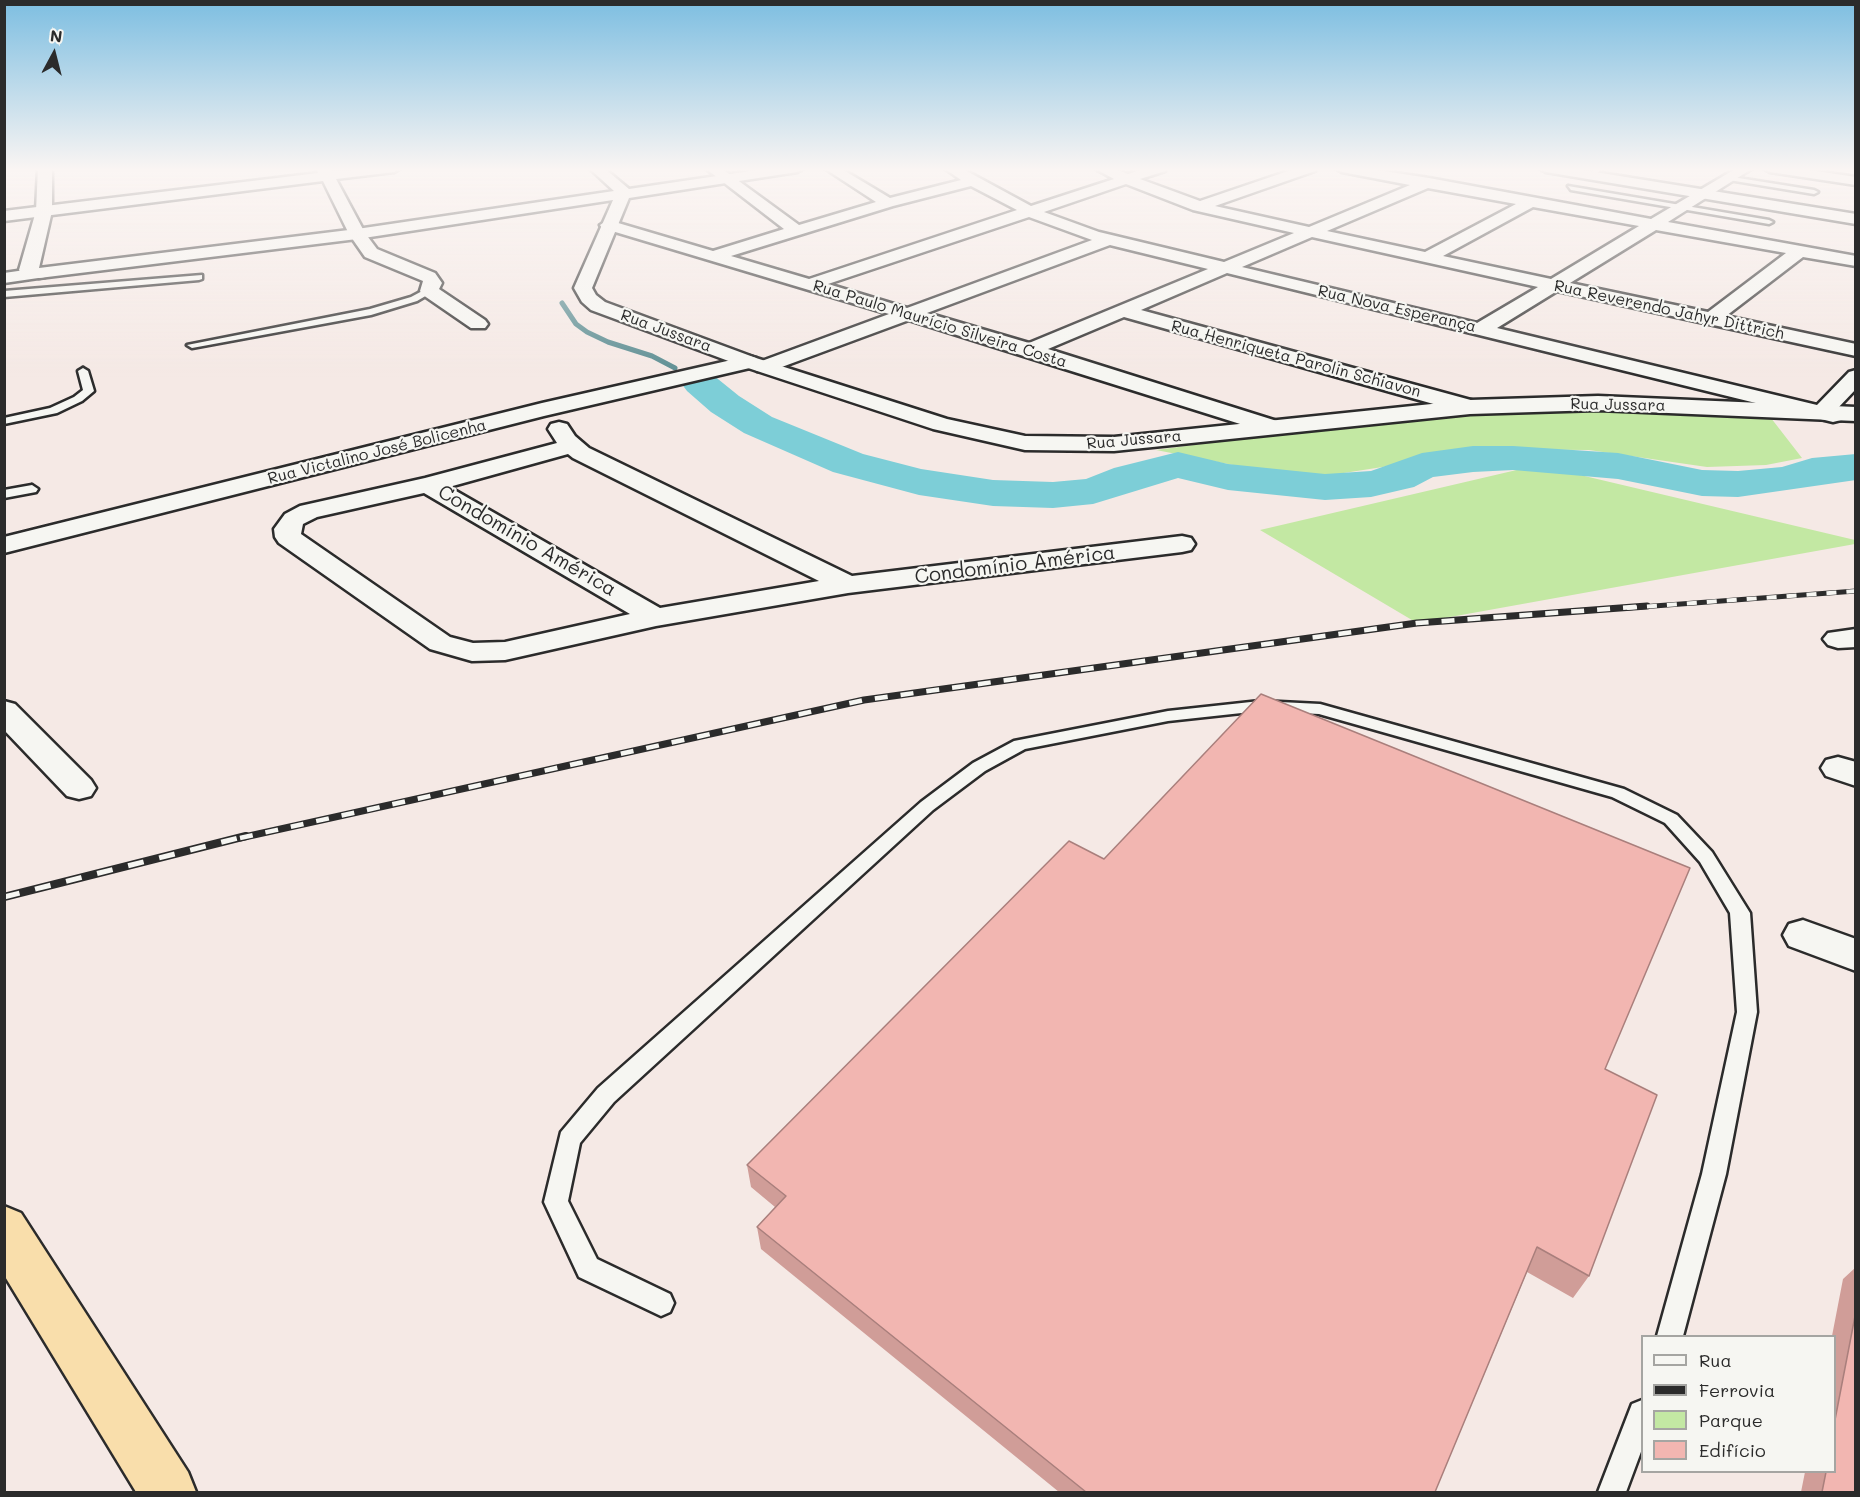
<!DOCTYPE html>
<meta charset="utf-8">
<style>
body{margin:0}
#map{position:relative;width:1860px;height:1497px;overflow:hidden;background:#f5e9e5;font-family:Mali,sans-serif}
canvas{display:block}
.frame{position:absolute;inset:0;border:6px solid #2b2b2b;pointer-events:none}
.legend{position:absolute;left:1641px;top:1335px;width:195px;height:138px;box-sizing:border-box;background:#f6f6f2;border:2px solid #a5a5a2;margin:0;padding:8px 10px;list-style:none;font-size:18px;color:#2b2b2b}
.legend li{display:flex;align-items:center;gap:12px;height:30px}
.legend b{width:30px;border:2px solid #a5a5a2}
.north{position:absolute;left:24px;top:24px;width:60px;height:60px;-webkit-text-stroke:4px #f6f6f2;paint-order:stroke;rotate:7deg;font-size:16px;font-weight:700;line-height:24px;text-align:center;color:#2b2b2b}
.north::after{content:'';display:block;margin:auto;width:21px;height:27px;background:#2b2b2b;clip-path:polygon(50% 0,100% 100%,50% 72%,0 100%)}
</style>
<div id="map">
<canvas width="1860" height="1497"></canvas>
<div class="frame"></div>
<ul class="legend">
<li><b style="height:8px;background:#f6f6f2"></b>Rua</li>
<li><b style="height:8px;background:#2b2b2b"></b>Ferrovia</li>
<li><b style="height:16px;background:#c3e8a3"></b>Parque</li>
<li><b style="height:16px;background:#f2b6b1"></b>Edifício</li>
</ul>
<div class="north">N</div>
</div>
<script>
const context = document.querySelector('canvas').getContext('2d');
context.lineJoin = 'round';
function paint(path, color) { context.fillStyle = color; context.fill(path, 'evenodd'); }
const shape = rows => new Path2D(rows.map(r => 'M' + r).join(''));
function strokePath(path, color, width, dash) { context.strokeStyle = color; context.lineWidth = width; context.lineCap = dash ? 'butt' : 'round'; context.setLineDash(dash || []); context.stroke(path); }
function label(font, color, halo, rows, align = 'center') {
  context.font = font + ' Mali,sans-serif'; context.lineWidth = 4.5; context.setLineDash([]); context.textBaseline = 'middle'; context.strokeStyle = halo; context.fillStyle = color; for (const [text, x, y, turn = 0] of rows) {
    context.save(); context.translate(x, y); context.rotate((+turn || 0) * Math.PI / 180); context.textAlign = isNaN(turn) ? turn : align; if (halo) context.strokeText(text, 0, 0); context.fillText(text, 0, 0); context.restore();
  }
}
const green = shape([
 [1625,407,1771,418,1802,458,1766,465,1707,467,1589,450,1454,449,1389,466,1305,479,1156,450,1374,421,1499,411],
 [1538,465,1855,540,1855,544,1417,623,1260,530]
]);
const stream = shape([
 [562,303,576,324,587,332,608,342,652,356,675,368]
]);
const river = shape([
 [700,372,713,375,739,396,772,417,863,454,921,469,993,480,1053,482,1086,479,1114,468,1178,452,1228,464,1325,474,1371,471,1422,453,1473,446,1513,446,1618,453,1702,470,1738,471,1782,467,1812,458,1856,454,1856,480,1738,497,1702,496,1618,479,1513,470,1473,472,1433,477,1414,487,1371,497,1325,500,1228,490,1178,478,1093,504,1053,508,993,506,919,495,833,472,744,433,711,412,687,391,681,383,687,375,700,372]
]);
const lane = shape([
 [1595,168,1603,168,1593,177,1587,177,1595,168],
 [1726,176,1814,190,1818,192,1814,194,1729,180,1726,176],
 [1568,186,1769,220,1773,222,1769,224,1571,190,1568,186],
 [202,275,202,279,199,280,4,297,4,291,202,275],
 [426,289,434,291,417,301,371,315,192,348,187,345,370,309,411,297,426,289],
 [83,368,88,371,94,391,82,401,57,413,4,424,4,418,50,408,74,397,83,390,78,371,83,368],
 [32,485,38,489,36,492,4,498,4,490,32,485],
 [1260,701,1320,704,1624,789,1677,815,1712,852,1750,913,1757,1012,1726,1174,1683,1336,1657,1336,1702,1174,1737,1012,1730,913,1700,862,1665,823,1612,797,1319,714,1260,711,1168,721,1025,749,985,771,933,810,614,1102,580,1143,568,1201,597,1259,670,1294,674,1303,670,1312,661,1316,579,1277,544,1202,561,1132,598,1088,921,802,973,763,1014,741,1168,711,1260,701],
 [1642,1400,1642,1449,1626,1492,1598,1492,1632,1404,1642,1400]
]);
const street = shape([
 [316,168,330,168,332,171,401,168,394,172,336,179,365,233,377,249,435,273,442,283,439,289,485,320,488,324,485,328,471,328,423,295,420,291,423,281,365,257,349,234,323,181,4,221,4,211,318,173,316,168],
 [705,168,721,168,799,225,876,202,824,168,840,168,890,198,961,180,944,168,961,168,1031,206,1114,179,1094,168,1112,168,1128,174,1147,168,1167,168,1165,171,1140,179,1200,201,1297,168,1317,168,1315,171,1215,206,1309,227,1410,185,1342,172,1335,168,1364,168,1429,178,1651,219,1737,168,1753,168,1668,222,1856,256,1856,266,1803,257,1726,316,1856,344,1856,356,1557,291,1497,328,1817,405,1849,372,1856,370,1856,389,1837,409,1844,415,1841,420,1833,422,1227,273,1141,310,1478,402,1481,407,1478,412,1462,412,1124,317,1048,349,1280,422,1283,427,1280,432,1272,434,909,320,771,371,757,371,754,367,544,416,4,553,4,537,542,403,749,356,756,358,759,362,889,314,602,228,600,225,608,220,713,251,784,229,705,168],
 [1126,184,1193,210,1294,233,1224,262,1099,232,1044,212,1126,184],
 [971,186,1017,210,809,279,731,256,893,206,971,186],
 [1428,188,1516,204,1425,252,1327,231,1428,188],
 [1533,207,1639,226,1551,279,1443,256,1533,207],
 [1029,217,1092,240,907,308,828,284,1029,217],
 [1656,230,1786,253,1708,312,1570,283,1656,230],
 [1312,237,1538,287,1477,323,1242,267,1312,237],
 [1110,245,1208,269,1029,343,927,313,1110,245],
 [1763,168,1796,168,1856,177,1856,185,1770,172,1763,168],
 [39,268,48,273,45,277,4,283,4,273,39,268],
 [559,422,567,424,575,436,589,448,852,576,1182,536,1191,538,1195,544,1191,550,1182,552,848,593,656,626,505,660,472,661,430,649,279,543,275,537,274,529,285,514,300,506,425,478,557,443,548,429,551,424,559,422],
 [568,454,573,458,819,581,660,608,449,487,568,454],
 [424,493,630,614,505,642,473,643,450,637,301,534,303,524,317,517,424,493],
 [1856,629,1856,647,1838,648,1828,645,1823,639,1828,633,1856,629],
 [4,701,15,704,91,780,96,788,91,796,79,799,67,796,4,730,4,701],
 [1838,757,1856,762,1856,786,1826,776,1821,768,1826,760,1838,757],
 [1803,920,1856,939,1856,971,1789,946,1783,935,1789,924,1803,920]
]);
const secondary = shape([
 [38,168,52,168,52,211,39,268,357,229,614,191,589,168,604,168,629,189,771,168,804,168,797,172,629,198,592,288,596,295,605,302,756,358,947,419,1025,436,1114,437,1470,400,1598,396,1856,407,1856,421,1598,410,1470,414,1114,451,1025,450,933,429,742,366,591,310,582,302,574,288,613,200,357,239,39,278,22,274,19,270,36,211,38,168],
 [1539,168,1570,168,1856,214,1856,224,1546,172,1539,168]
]);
const highway = shape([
 [4,1206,21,1213,188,1472,196,1492,136,1492,4,1275,4,1206]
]);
const railFar2 = shape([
 [1627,608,1856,591]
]);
const railFar1 = shape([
 [240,838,864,700,1417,623,1647,606]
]);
const rail = shape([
 [4,897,246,836]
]);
const wall = shape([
 [1104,859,1605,1069,1589,1276,1573,1298,1527,1272,1435,1492,1059,1492,761,1249,757,1227,775,1207,751,1187,747,1165],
 [1856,1267,1856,1492,1801,1492,1805,1472,1834,1472,1834,1336,1832,1336,1843,1279]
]);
const building = shape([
 [1261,694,1690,868,1605,1069,1657,1095,1589,1276,1537,1247,1435,1492,1086,1492,757,1227,786,1196,747,1165,1069,841,1104,859,1261,694],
 [1856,1311,1856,1492,1822,1492,1826,1472,1834,1472,1834,1425,1856,1311]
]);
const farStreetnames = [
 ["Rua Nova Esperança",1397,309,13],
 ["Rua Reverendo Jahyr Dittrich",1669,310,12],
 ["Rua Paulo Maurício Silveira Costa",940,324,17],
 ["Rua Jussara",666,331,20],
 ["Rua Henriqueta Parolin Schiavon",1296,359,15],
 ["Rua Jussara",1618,405,1],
 ["Rua Jussara",1134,440,-5],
 ["Rua Victalino José Bolicenha",377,452,-14]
];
const streetNames = [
 ["Condomínio América",527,541,30],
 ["Condomínio América",1015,565,-7]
];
paint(green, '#c3e8a3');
strokePath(stream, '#5c8d92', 5);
paint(river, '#7dced7');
strokePath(lane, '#2b2b2b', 5);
strokePath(street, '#2b2b2b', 5);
strokePath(secondary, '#2b2b2b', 5);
strokePath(highway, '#2b2b2b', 5);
paint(lane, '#f6f6f2');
paint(street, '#f6f6f2');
paint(secondary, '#f6f6f2');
paint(highway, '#f9deab');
strokePath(railFar2, '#2b2b2b', 5);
strokePath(railFar1, '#2b2b2b', 7);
strokePath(rail, '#2b2b2b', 8);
strokePath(railFar2, '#f6f6f2', 4, [10]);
strokePath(railFar1, '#f6f6f2', 4.5, [13]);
strokePath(rail, '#f6f6f2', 5, [16]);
paint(wall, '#d09d98');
paint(building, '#f2b6b1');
strokePath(building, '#a97f7c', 1.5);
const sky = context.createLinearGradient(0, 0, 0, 377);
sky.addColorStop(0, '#7dbee1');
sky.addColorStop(0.45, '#faf5f3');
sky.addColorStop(1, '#faf5f300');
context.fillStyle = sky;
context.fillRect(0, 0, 1860, 377);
label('16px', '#2b2b2b', '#f6f6f2', farStreetnames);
label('20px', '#2b2b2b', '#f6f6f2', streetNames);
</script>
